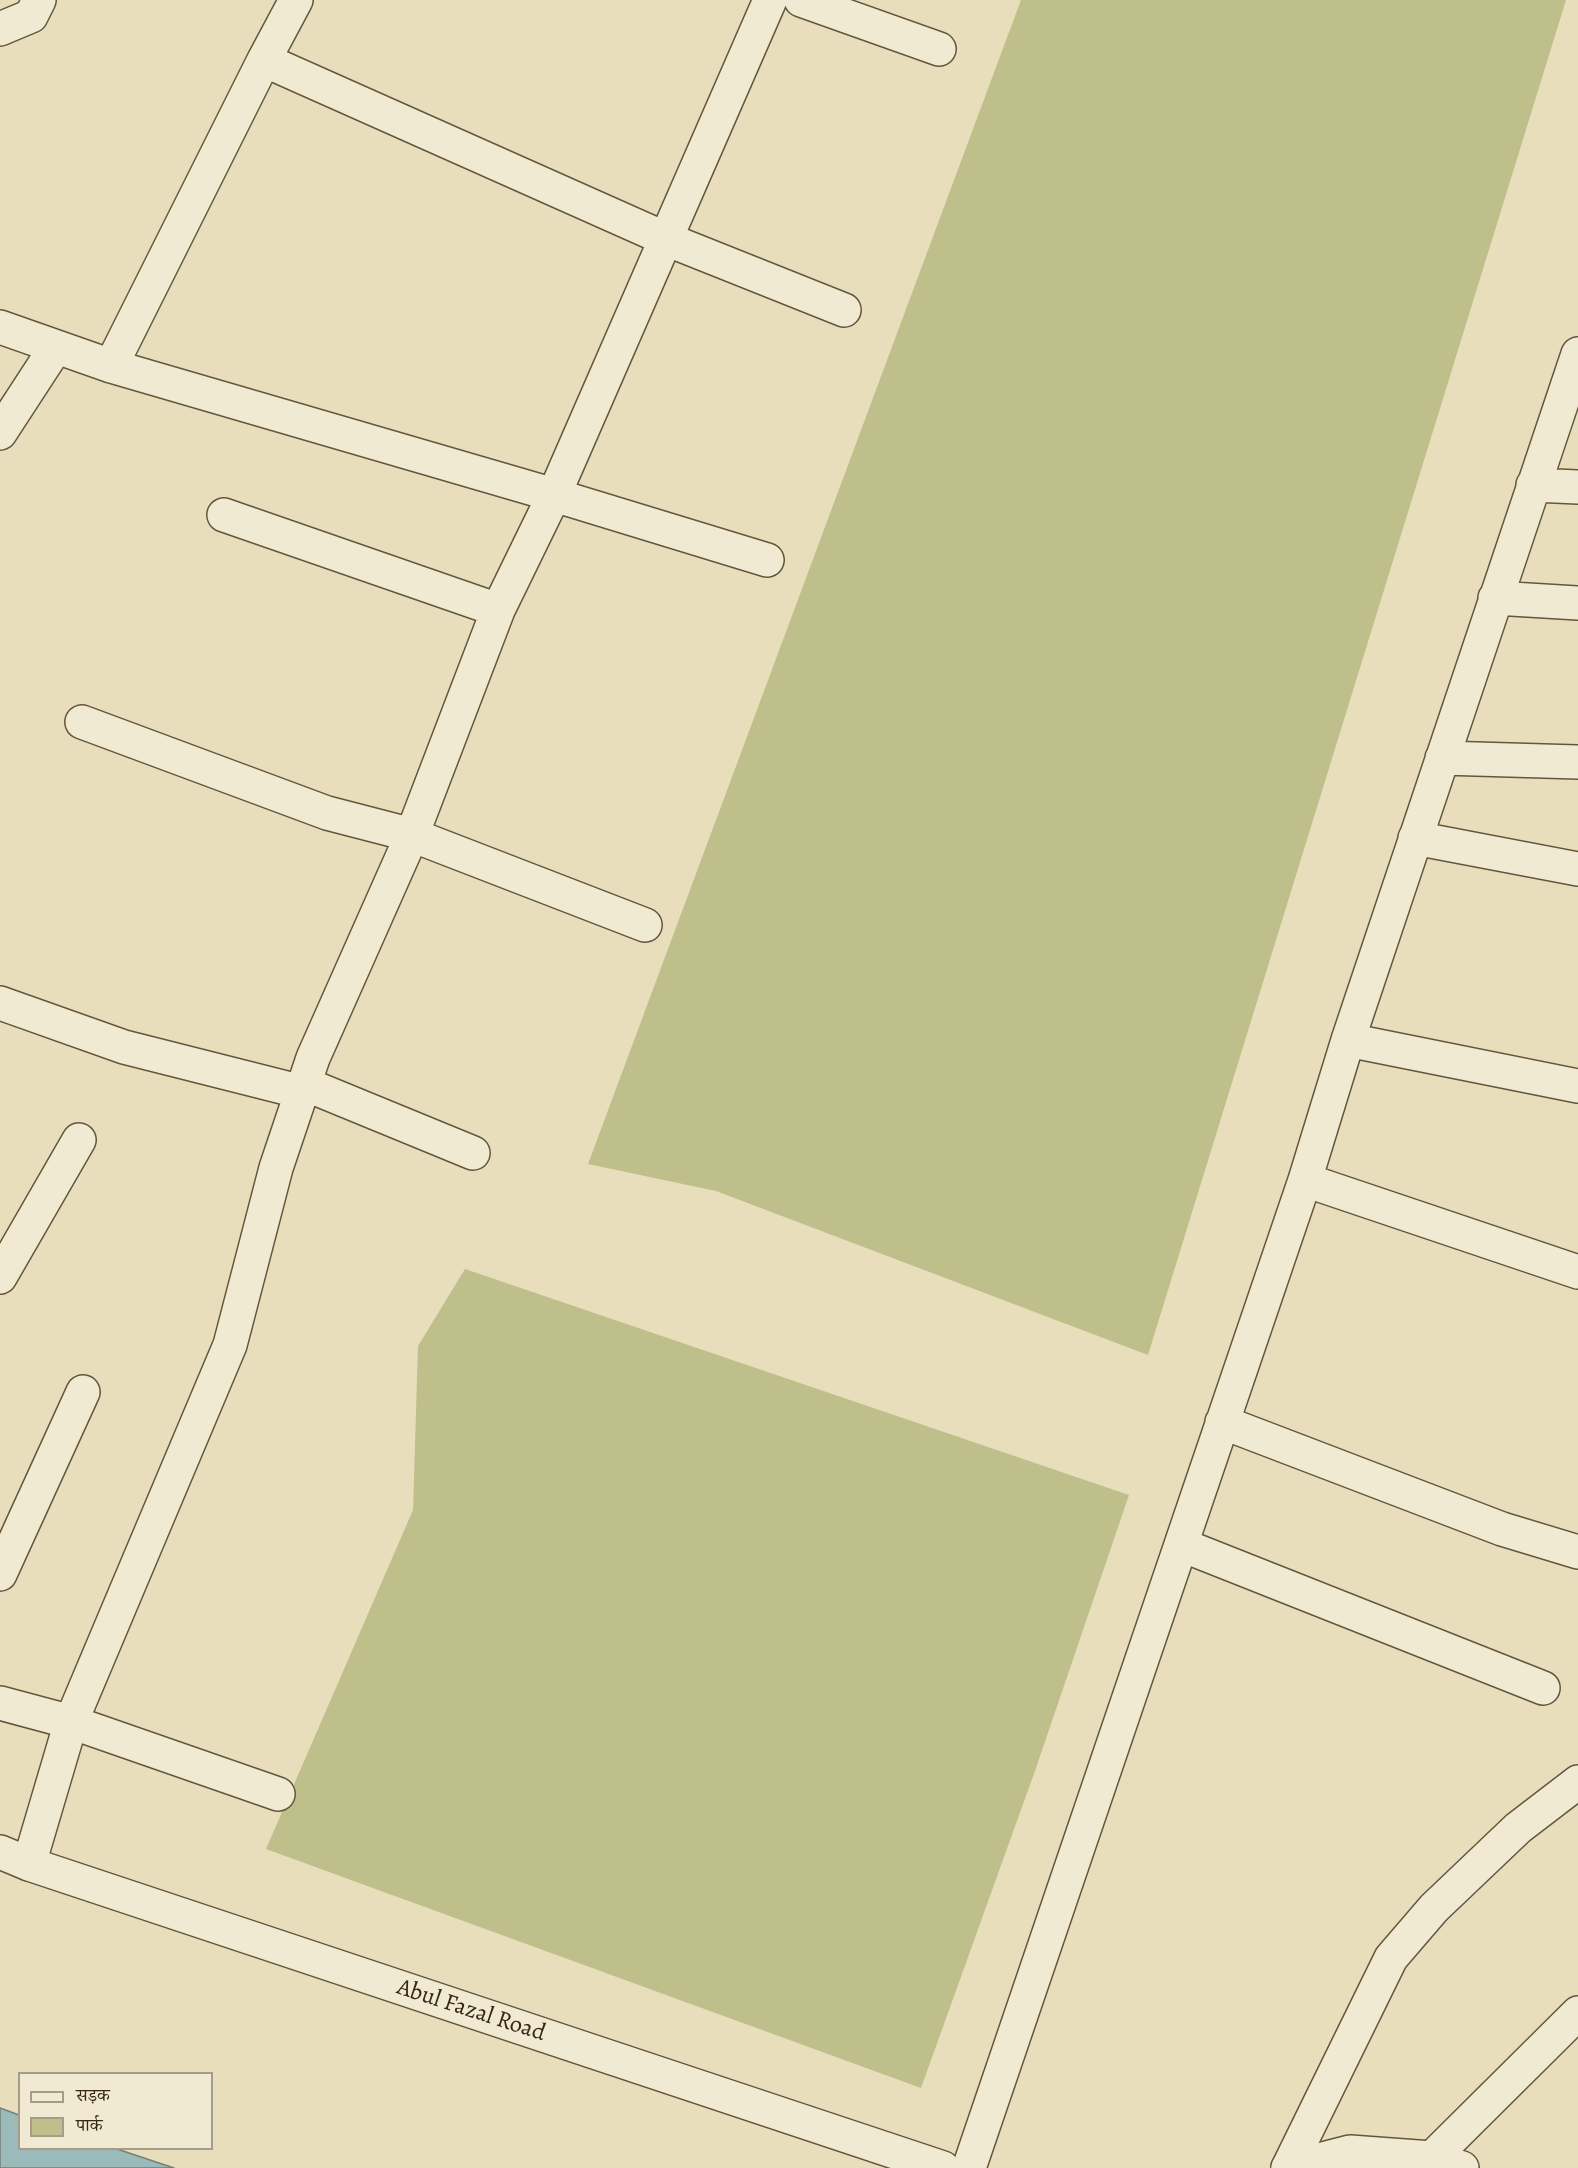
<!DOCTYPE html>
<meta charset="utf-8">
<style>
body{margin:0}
#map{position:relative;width:1578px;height:2168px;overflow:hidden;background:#e9debb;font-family:Alegreya,"Noto Serif Devanagari",serif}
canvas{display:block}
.legend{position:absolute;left:18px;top:2072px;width:195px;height:78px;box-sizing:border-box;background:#f1ead3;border:2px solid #a79c87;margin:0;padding:8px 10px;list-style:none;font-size:18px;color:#372814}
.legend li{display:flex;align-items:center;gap:12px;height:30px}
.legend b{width:30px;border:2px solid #a79c87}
</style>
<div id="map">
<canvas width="1578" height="2168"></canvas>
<ul class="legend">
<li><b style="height:8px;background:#f1ead3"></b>सड़क</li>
<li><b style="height:16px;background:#bebf8b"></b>पार्क</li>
</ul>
</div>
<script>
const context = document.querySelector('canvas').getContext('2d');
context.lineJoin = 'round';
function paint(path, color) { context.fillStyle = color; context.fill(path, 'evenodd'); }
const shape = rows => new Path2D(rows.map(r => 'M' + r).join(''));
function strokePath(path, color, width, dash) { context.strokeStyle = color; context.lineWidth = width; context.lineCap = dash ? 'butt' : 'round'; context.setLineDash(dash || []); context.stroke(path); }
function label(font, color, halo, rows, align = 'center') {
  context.font = font + ' Alegreya,serif'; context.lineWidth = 4.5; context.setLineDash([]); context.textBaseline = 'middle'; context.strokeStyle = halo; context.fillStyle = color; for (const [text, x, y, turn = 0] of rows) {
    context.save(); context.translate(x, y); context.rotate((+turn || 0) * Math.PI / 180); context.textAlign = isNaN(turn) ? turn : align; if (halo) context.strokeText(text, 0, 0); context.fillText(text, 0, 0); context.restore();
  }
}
const green = shape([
 [1021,0,1566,0,1148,1355,716,1191,588,1164],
 [465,1269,1129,1495,1036,1768,921,2088,266,1849,413,1510,418,1346]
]);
const water = shape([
 [0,2108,19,2115,20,2148,117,2149,174,2168,0,2168,0,2108]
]);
const minor = shape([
 [801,0,939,49],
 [0,29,31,16,39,0],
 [264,60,666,239,844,310],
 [0,327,111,366,554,495,767,560],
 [111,366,264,60,296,0],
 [0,433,56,347],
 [1533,485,1578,487],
 [224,515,498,610],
 [1495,598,1578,603],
 [82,722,327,813,412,835,645,925],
 [1442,758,1578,762],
 [1415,838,1578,869],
 [0,1003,124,1047,302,1092],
 [1348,1040,1578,1086],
 [305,1084,473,1153],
 [1305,1180,1578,1272],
 [0,1277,79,1140],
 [1222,1422,1502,1529,1578,1552],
 [1182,1545,1543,1688],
 [0,1574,83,1392],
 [0,1703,71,1722,278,1794],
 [29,1864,71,1722,230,1345,276,1168,313,1058,412,835,498,610,554,495,770,0],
 [1432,2158,1578,2013],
 [969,2168,1305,1180,1348,1040,1578,354],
 [1288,2168,1391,1958,1434,1908,1518,1828,1578,1782]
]);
const tertiary = shape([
 [0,1852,29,1864,943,2168],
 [1288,2168,1350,2152,1432,2158,1462,2168]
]);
const streetNames = [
 ["Abul Fazal Road",471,2011,18]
];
paint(green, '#bebf8b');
paint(water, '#9bbaba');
strokePath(water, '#738078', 1.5);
strokePath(minor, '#64563e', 36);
strokePath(tertiary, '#64563e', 36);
strokePath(minor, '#f1ead3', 33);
strokePath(tertiary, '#f1ead3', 33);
label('24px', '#372814', '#f1ead3', streetNames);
</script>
